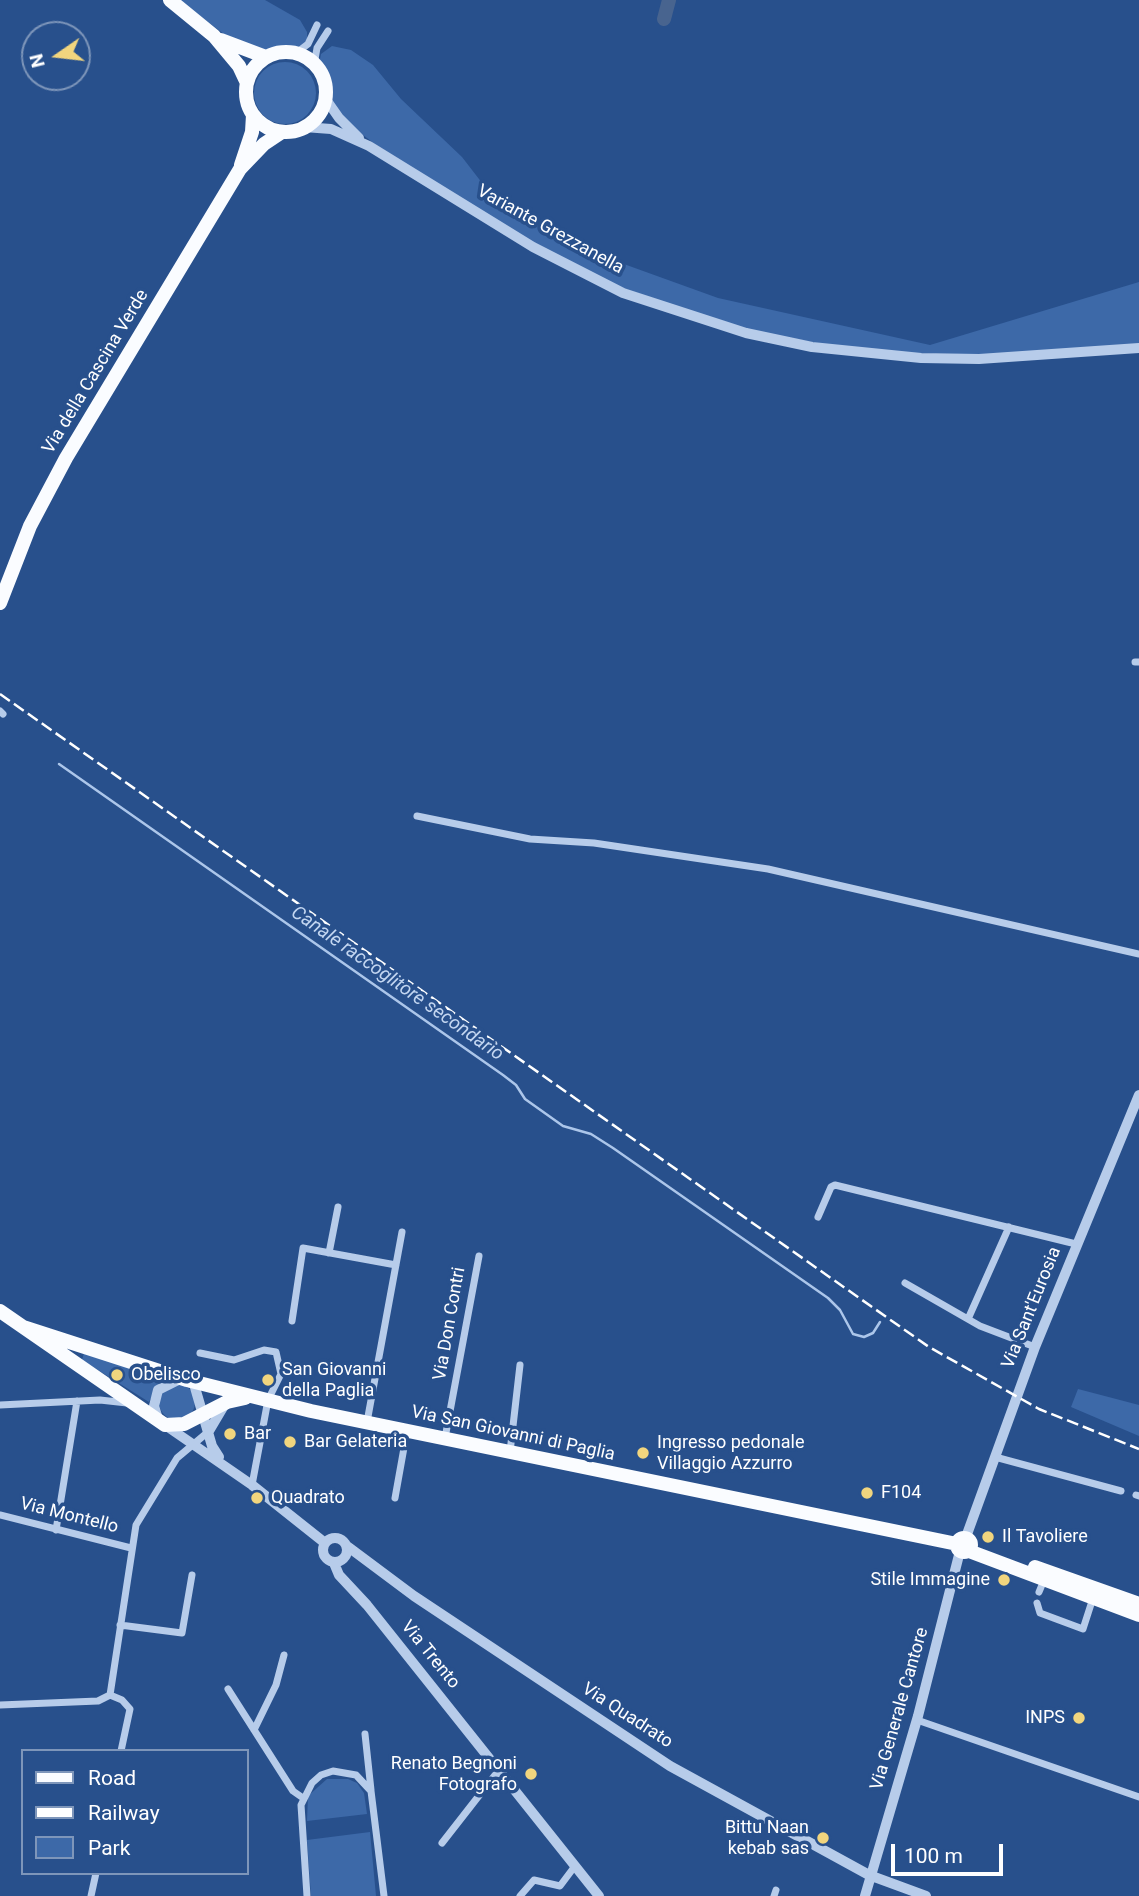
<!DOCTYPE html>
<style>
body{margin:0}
#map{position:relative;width:1139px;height:1896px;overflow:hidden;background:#28508c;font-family:Roboto,sans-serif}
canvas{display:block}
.legend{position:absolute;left:21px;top:1749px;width:228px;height:126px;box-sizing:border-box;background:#28508c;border:2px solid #7e96ba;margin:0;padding:9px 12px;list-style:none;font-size:21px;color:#fff}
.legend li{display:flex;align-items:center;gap:14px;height:35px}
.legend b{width:35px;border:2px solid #7e96ba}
.north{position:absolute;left:21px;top:21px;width:70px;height:70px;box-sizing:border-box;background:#28508c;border:2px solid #7e96ba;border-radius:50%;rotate:256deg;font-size:19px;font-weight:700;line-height:28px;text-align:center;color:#fff}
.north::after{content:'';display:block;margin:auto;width:24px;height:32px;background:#f1d57e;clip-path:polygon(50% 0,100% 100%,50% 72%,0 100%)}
.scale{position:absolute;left:891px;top:1844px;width:112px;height:32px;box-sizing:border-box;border:4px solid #fff;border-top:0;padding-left:9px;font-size:21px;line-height:24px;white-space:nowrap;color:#fff;-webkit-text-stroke:5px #28508c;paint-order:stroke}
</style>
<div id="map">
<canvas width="1139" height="1896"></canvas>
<ul class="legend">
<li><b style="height:9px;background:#fafcff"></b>Road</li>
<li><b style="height:9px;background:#fff"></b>Railway</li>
<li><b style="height:19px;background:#3d69a8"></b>Park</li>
</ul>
<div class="north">N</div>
<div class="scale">100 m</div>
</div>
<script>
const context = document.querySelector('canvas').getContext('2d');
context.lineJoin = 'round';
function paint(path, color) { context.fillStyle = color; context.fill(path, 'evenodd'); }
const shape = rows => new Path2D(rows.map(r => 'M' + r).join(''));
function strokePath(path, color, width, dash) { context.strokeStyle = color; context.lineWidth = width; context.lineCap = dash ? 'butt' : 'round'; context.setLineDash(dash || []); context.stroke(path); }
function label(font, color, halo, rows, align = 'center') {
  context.font = font + ' Roboto,sans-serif'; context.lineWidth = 7; context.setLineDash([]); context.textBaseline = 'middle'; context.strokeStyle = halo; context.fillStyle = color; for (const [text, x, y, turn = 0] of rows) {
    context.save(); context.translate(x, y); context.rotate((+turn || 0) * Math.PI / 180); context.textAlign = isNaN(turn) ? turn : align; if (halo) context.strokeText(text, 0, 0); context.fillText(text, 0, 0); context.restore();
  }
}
const green = shape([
 [179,0,265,0,300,20,307,32,307,41,298,50,267,54,237,44],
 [332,46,351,50,373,65,401,99,462,157,496,201,621,263,718,298,930,345,1139,282,1139,346,1003,355,864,352,738,328,617,286,533,243,376,145,341,118,331,100,328,76,319,64,321,54],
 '254 93a31 31 0 1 1 62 0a31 31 0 1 1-62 0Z',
 [84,1353,158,1377,160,1381,149,1402,82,1360],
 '159 1402a18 18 0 1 1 36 0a18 18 0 1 1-36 0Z',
 [1078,1389,1139,1405,1139,1436,1071,1407],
 [327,1779,348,1779,357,1783,364,1793,367,1814,307,1821,308,1796],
 [370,1832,376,1896,311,1896,307,1840]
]);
const stream = shape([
 [59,764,503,1075,516,1085,525,1099,563,1126,591,1134,613,1148,828,1298,840,1310,853,1334,864,1337,873,1333,880,1322]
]);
const river = shape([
 [664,19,669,0]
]);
const minor = shape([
 [295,54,308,44,317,25],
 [314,65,317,48,328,31],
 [1135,662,1139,662],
 [0,711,3,714],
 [417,816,530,839,594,843,768,869,1139,954],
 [818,1217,831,1187,835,1185,1076,1244],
 [329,1253,338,1207],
 [905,1283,980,1326,1035,1347],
 [968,1319,1009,1227],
 [292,1321,303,1248,396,1265],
 [200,1353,234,1360,264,1350,276,1352,281,1374,268,1400,252,1485],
 [0,1405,100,1400,127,1403],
 [367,1422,402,1232],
 [445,1438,479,1256],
 [510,1452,520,1365],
 [995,1457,1121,1491],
 [1136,1495,1139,1496],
 [395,1498,407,1431],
 [0,1515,131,1548],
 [56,1530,77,1401],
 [1039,1592,1044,1580],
 [1037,1603,1040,1613,1083,1629,1093,1598],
 [120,1625,182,1633,192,1575],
 [228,1689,293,1791,303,1798],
 [110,1695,122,1700,130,1709,121,1751],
 [0,1705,98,1701,110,1695,136,1525,177,1458,208,1432],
 [917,1720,1139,1797],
 [254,1730,276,1685,284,1655],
 [365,1734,371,1790],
 [442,1843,499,1770],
 [91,1896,96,1873],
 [307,1896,301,1805,312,1783,321,1775,333,1771,356,1775,371,1791,384,1896],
 [520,1896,534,1880,560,1886,575,1866],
 [774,1896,776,1890]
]);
const tertiary = shape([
 [325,98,339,118,359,138],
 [304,127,331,129,369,146,533,247,623,293,746,333,812,347,921,358,979,359,1139,348],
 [158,1419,154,1406,158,1390,180,1379,194,1384,212,1446,219,1457],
 [165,1425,252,1485,325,1543],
 [209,1431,225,1404],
 [966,1537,1035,1347,1139,1095],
 '323 1550a12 12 0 1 1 24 0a12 12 0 1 1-24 0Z',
 [347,1546,414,1596,670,1766,869,1875,926,1896],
 [334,1563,339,1575,367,1605,599,1896],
 [865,1896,918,1716,960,1551]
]);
const primary = shape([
 [170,0,214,36,239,66,247,83],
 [221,40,266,57],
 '246 92a40 40 0 1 1 80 0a40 40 0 1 1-80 0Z',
 [241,165,252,132,253,115],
 [0,603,30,526,66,458,240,169,264,144,282,132],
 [0,1311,165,1425,184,1424,227,1402,245,1398],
 [23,1327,187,1380,311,1411,957,1544],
 '957 1545a7 7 0 1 1 14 0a7 7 0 1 1-14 0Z',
 [969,1551,1139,1615],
 [1035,1567,1139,1604]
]);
const rail = shape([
 [0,694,929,1347,1039,1409,1139,1449]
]);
const markers = [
 [117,1375,7,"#f1d57e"],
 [268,1380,7,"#f1d57e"],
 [230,1434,7,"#f1d57e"],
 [290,1442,7,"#f1d57e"],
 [643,1453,7,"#f1d57e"],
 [867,1493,7,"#f1d57e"],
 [257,1498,7,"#f1d57e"],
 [988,1537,7,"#f1d57e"],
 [1004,1580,7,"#f1d57e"],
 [1079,1718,7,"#f1d57e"],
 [531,1774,7,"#f1d57e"],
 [823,1838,7,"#f1d57e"]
];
const streetNames = [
 ["Variante Grezzanella",550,230,29],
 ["Via della Cascina Verde",96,372,-59],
 ["Via Sant'Eurosia",1032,1308,-68],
 ["Via Don Contri",450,1324,-80],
 ["Via San Giovanni di Paglia",513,1434,12],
 ["Via Montello",69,1516,14],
 ["Via Trento",430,1655,51],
 ["Via Generale Cantore",900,1709,-74],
 ["Via Quadrato",627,1716,33]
];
const poiNames = [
 ["San Giovanni",282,1370],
 ["della Paglia",282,1391],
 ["Obelisco",131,1375],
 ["Bar",244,1434],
 ["Bar Gelateria",304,1442],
 ["Ingresso pedonale",657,1443],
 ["Villaggio Azzurro",657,1464],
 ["F104",881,1493],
 ["Quadrato",271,1498],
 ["Il Tavoliere",1002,1537],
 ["Stile Immagine",990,1580,"right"],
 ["INPS",1065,1718,"right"],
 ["Renato Begnoni",517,1764,"right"],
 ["Fotografo",517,1785,"right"],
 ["Bittu Naan",809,1828,"right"],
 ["kebab sas",809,1849,"right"]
];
const waterNames = [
 ["Canale raccoglitore secondario",397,984,35]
];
paint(green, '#3d69a8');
strokePath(stream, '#acc6ea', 2.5);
strokePath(river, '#48648f', 14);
strokePath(minor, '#b7ccea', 7);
strokePath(tertiary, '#b7ccea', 10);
strokePath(primary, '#fafcff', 14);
strokePath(rail, '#fff', 2.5, [12, 5]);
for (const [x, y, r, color] of markers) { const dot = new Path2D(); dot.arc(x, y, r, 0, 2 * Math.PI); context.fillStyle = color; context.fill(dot); strokePath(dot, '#28508c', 2.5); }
label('18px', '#fff', '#28508c', streetNames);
label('18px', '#fff', '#28508c', poiNames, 'left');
label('italic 19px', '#c3d6f1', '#28508c', waterNames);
</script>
